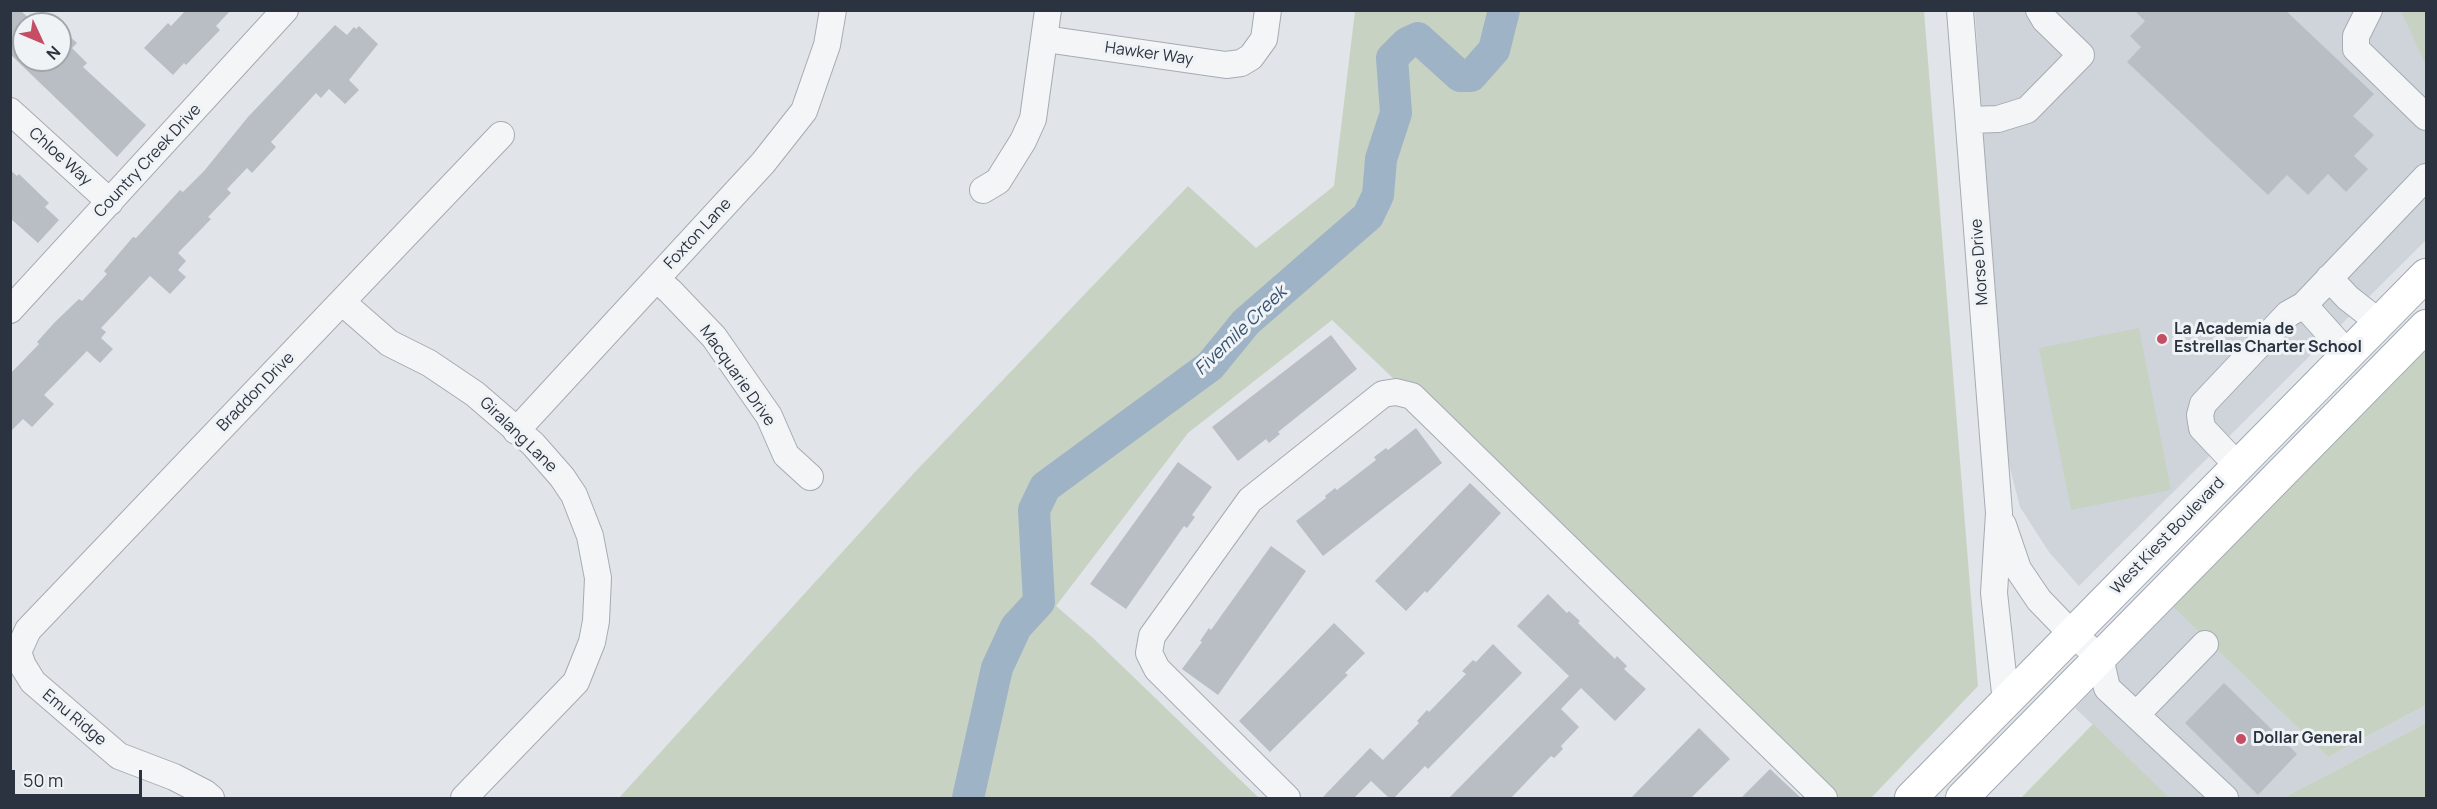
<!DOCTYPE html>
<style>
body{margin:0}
#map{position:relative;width:2437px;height:809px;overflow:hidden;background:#e1e4e9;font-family:Manrope,sans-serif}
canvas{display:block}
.frame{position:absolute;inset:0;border:12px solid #2a333f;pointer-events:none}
.north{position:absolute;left:12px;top:12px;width:60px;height:60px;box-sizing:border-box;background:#f0f3f6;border:2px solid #a1a6ad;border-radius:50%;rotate:134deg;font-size:16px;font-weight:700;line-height:24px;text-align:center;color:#2a333f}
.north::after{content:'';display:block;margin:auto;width:21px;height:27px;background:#c64e64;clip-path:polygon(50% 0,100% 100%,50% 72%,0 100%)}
.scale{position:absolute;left:12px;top:770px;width:130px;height:27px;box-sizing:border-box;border:3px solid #2a333f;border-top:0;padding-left:8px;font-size:18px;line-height:21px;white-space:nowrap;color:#2a333f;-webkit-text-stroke:4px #f0f3f6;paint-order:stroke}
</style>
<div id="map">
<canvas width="2437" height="809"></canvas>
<div class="frame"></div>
<div class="north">N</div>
<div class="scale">50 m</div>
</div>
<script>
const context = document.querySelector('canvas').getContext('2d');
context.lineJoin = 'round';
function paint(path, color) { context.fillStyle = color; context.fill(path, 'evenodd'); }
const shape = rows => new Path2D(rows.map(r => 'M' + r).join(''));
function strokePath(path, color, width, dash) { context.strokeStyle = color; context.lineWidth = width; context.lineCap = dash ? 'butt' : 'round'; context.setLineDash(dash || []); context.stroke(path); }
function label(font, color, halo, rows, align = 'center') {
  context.font = font + ' Manrope,sans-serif'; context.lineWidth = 6; context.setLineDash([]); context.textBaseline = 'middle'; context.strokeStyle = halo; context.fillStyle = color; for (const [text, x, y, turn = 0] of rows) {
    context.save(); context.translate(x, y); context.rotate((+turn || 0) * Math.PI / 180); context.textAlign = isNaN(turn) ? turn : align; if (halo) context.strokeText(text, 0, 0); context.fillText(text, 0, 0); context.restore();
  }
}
const built = shape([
 [1975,11,2426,11,2426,240,2079,586,2049,552,2020,507,2002,437],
 [2173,607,2328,757,2426,705,2426,723,2283,798,2170,798,2075,708]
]);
const green = shape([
 [1355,11,1924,11,1978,686,1871,798,1834,798,1332,320,1188,433,1056,606,1093,638,1259,798,619,798,915,472,1188,186,1256,248,1334,186],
 [2401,11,2426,11,2426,64,2423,59],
 [2139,328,2171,490,2071,510,2039,348],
 [2426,343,2426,705,2328,757,2173,607],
 [2426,723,2426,798,2283,798],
 [2093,724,2170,798,2021,798]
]);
const river = shape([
 [968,798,997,668,1016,627,1039,602,1034,510,1045,487,1210,366,1246,322,1368,216,1378,195,1381,159,1396,113,1392,58,1407,43,1418,38,1460,76,1471,76,1494,50,1504,10]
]);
const building = shape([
 [10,10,20,10,35,24,24,24,24,60,60,60,60,37,62,39,67,34,77,43,72,48,87,63,83,67,146,125,117,157,10,54],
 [186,10,231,10,216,26,220,30,186,65,184,63,173,75,144,48,168,23,171,26],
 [2134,10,2285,10,2374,94,2353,116,2374,135,2354,156,2368,169,2346,192,2328,174,2308,195,2287,175,2268,195,2127,62,2141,47,2130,36,2145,21],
 [335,25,347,35,354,27,356,29,359,26,378,44,349,80,359,90,345,104,329,89,321,98,316,93,271,142,276,147,252,173,247,168,227,189,231,193,208,217,211,219,178,253,186,261,178,270,186,277,170,294,150,276,101,328,106,332,101,338,113,349,100,363,87,351,44,395,54,404,32,427,23,419,10,432,10,374,39,344,37,342,55,322,79,299,82,301,107,274,104,271,133,237,136,238,180,190,183,192,204,171,248,117],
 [10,170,17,176,19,174,49,203,45,207,59,220,38,243,10,218],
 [1331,335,1357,369,1278,432,1280,434,1269,443,1266,439,1238,461,1212,427],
 [1416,428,1442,463,1323,556,1296,521,1326,498,1325,496,1335,488,1337,490,1376,460,1374,457,1386,448,1388,450],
 [1178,462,1212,487,1192,515,1195,517,1187,528,1184,526,1126,609,1090,584],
 [1470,483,1501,513,1427,593,1425,591,1406,611,1375,581],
 [1271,546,1306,571,1218,695,1182,669,1202,642,1200,641,1209,628,1211,630],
 [1548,594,1567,613,1569,611,1580,621,1578,623,1615,659,1617,656,1627,666,1624,669,1646,689,1615,721,1581,688,1561,709,1579,727,1561,746,1563,749,1554,758,1551,756,1511,798,1449,798,1569,676,1517,626],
 [1334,623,1365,653,1345,673,1348,675,1270,752,1239,721],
 [1493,644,1522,673,1428,769,1425,766,1394,798,1389,798,1371,781,1354,798,1322,798,1370,748,1383,760,1419,723,1417,721,1427,710,1429,712,1466,674,1462,671,1473,660,1476,662],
 [2224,683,2297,754,2258,795,2185,723],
 [1699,728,1730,759,1691,798,1631,798],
 [1770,769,1801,798,1741,798]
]);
const minor = shape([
 [1960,10,1999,513,1994,593,2006,702],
 [2369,10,2356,36,2356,49,2426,117],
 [1045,39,1226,65,1241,63,1251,57,1264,39,1268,10],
 [10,111,110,202],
 [1970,120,1998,119,2027,110,2081,55,2045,20,2039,10],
 [983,190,998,181,1023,141,1033,119,1048,10],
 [2329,278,2348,298,2380,323],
 [656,279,670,291,714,337,769,416,786,455,810,477],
 [342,302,389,343,429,363,475,394,533,444,562,477,574,495,590,536,598,578,596,621,592,642,576,682,464,798],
 [2304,305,2348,354],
 [10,310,285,10],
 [516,431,763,163,804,111,827,45,833,10],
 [2237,465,2202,428,2200,415,2203,404,2288,314,2304,305,2426,177],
 [2003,525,2018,569,2039,600,2072,634,2100,657,2107,688,2225,798],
 [2136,715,2205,644],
 [211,798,205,793,174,777,119,756,33,682,23,666,18,652,28,630,501,135],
 [1287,798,1157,669,1149,653,1152,636,1250,500,1383,394,1396,392,1412,396,1824,798]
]);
const major = shape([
 [1911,798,2426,275],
 [1962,798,2426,326]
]);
const markers = [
 [2162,339,6,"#c64e64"],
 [2241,739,6,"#c64e64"]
];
const streetNames = [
 ["Hawker Way",1149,54,8],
 ["Chloe Way",60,157,42],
 ["Country Creek Drive",148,161,-47],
 ["Foxton Lane",698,234,-47],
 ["Morse Drive",1980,262,-94],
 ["Macquarie Drive",737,376,55],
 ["Braddon Drive",256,392,-46],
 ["Giralang Lane",518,435,44],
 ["West Kiest Boulevard",2168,536,-46],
 ["Emu Ridge",74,718,40]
];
const poiNames = [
 ["La Academia de",2174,330],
 ["Estrellas Charter School",2174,348],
 ["Dollar General",2253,739]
];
const waterNames = [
 ["Fivemile Creek",1241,331,-44]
];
paint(built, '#cfd4db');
paint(green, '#c7d2c3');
strokePath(river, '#9eb3c6', 32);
paint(building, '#b9bec5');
strokePath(minor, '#a6abb3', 28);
strokePath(major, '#a1a9b4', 34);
strokePath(minor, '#f3f5f7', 26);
strokePath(major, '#fff', 32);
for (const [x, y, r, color] of markers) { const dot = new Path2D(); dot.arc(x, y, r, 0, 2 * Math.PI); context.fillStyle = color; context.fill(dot); strokePath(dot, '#f0f3f6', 2); }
label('16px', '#2a333f', '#f0f3f6', streetNames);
label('bold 16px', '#2a333f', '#f0f3f6', poiNames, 'left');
label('italic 18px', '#375371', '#f0f3f6', waterNames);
</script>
